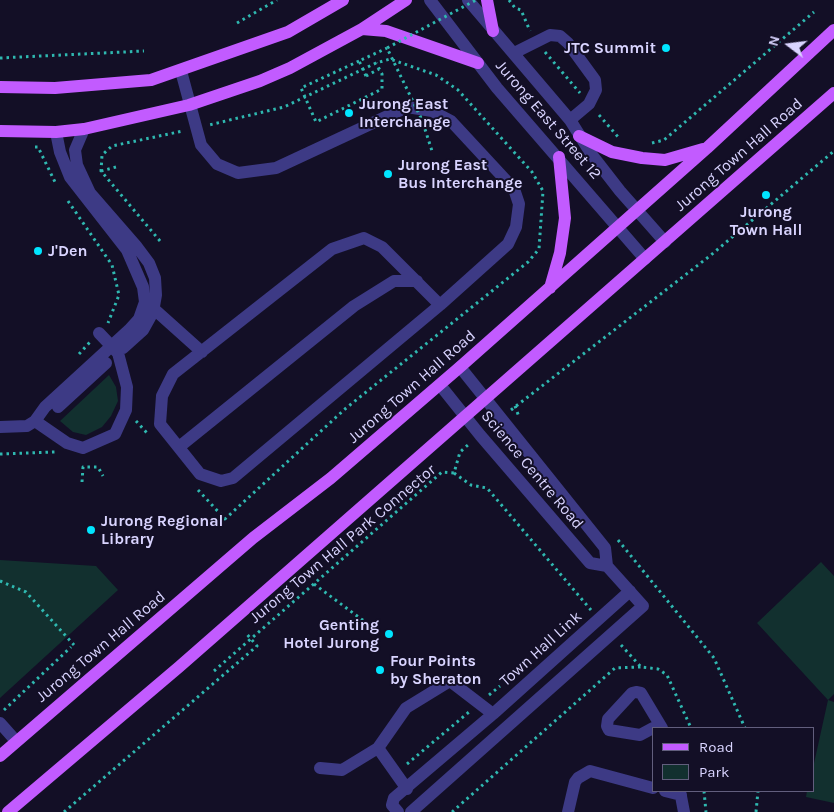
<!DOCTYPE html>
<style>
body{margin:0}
#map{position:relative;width:834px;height:812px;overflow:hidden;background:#130f26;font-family:Karla,sans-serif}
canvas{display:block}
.legend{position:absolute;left:652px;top:727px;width:162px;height:65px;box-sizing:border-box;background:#130f26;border:1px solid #625e7d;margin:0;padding:6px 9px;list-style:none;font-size:15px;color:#d9d4ff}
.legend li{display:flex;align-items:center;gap:10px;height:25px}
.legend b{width:25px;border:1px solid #625e7d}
.north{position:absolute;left:764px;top:20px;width:50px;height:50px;-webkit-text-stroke:4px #130f26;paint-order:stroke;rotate:285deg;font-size:14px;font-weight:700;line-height:20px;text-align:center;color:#d9d4ff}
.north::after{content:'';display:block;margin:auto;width:18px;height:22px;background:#d9d4ff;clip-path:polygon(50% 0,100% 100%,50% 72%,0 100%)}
</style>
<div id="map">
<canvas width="834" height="812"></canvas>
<ul class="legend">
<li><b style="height:6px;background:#c25bff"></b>Road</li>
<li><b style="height:14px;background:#12302f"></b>Park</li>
</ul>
<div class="north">N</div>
</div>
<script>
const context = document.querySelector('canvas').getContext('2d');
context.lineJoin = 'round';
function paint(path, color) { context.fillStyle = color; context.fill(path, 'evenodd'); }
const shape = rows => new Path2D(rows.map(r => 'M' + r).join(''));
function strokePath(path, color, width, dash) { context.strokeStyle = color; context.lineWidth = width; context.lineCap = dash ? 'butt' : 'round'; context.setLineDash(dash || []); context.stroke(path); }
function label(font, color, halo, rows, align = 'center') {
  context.font = font + ' Karla,sans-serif'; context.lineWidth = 4; context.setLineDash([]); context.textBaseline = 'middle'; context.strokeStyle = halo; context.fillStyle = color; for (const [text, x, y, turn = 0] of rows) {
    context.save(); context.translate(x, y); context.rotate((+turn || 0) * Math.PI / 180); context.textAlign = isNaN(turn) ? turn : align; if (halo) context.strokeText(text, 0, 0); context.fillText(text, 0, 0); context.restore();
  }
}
const green = shape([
 [109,375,116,387,118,401,111,416,102,427,86,435,73,432,60,421],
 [0,560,96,566,118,590,0,698],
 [821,562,834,576,834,694,828,700,834,702,834,803,806,797,807,791,813,791,813,768,828,700,757,623]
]);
const path = shape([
 [509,0,515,8,521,10,530,31],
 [237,23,277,0],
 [545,52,580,93],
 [0,58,144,51],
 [359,61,301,88,316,122,382,89,382,74,376,63],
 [366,76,379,69],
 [599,115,619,138],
 [423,123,432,151],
 [652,143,664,140,814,12],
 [35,147,38,147,55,182],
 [101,171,116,167],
 [68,201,112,265,119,295,108,323],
 [160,241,101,171,102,155,112,146,183,131],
 [79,354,90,342],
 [515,406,519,417],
 [511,410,711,255,834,151],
 [136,421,147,433],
 [0,454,55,452],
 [454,473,471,485,487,488,591,610],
 [82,482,83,467,98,467,103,476],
 [198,490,225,519,345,409,528,262,539,249,543,191,532,172,458,90,436,75,390,59,376,63,284,107,209,125],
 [618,540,714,658,745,728],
 [0,581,26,592,74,645],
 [314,584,372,627],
 [621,645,641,667,658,669,667,675,691,728],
 [214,671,442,472,454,473,460,452,469,444],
 [489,695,500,686],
 [4,710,71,647],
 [407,764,469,712],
 [704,791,706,812],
 [64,812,257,646,245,632],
 [452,812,615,668,641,667],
 [756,812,758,791]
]);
const minor = shape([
 [430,0,497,88,645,259],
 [468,0,570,120,592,155,620,191,665,242],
 [514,53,550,35,560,36,568,43,595,80,596,90,589,104,570,120],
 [181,71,201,145,217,164,238,173,276,168,407,107,432,111,451,121,514,189,519,204,516,227,508,244,440,305,233,478,221,481,200,474,160,424,162,396,173,374,332,249,364,238,382,247,440,305],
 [84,129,75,150,77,165,90,193,137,247,149,263,155,278,156,295,153,312,143,330,123,348],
 [147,309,154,309,202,352],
 [460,367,605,548,607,566],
 [58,407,106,363],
 [35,421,67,443,83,448,115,434,126,410,127,387,118,353,99,333],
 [0,427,27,426,35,421,45,407,129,330,139,319,145,302,143,287,127,250,70,177,60,152,56,132],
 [179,447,354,306,394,281,417,281],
 [0,723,16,741],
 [653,728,640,735,609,730,607,726,608,719,632,693,636,692,641,693,662,728],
 [378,748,407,789],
 [320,768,342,770,378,748,406,708,450,681,493,714],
 [665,791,681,795],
 [680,791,684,812],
 [398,812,392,805,394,798,493,714,630,591],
 [411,812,643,606,607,566,590,563,480,435,440,385],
 [568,812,575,782,578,778,590,771,653,788]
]);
const major = shape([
 [487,0,493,31],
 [362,29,386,31,478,63],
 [0,87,55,88,151,80,288,32,343,0],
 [0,131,56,132,84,129,189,105,260,81,290,68,362,29,406,0],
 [579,136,612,152,642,158,665,160,703,149],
 [550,288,560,253,565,218,559,157],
 [0,756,253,538,331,478,460,367,707,148,834,30],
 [8,812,179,667,834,93]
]);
const pathBridge = shape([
 [366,76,359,61,387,48],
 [421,118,387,48,476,0]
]);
const markers = [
 [666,48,5,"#00e5ff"],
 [349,113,5,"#00e5ff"],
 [388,174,5,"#00e5ff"],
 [766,195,5,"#00e5ff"],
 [38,251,5,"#00e5ff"],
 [91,530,5,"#00e5ff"],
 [389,634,5,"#00e5ff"],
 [380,670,5,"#00e5ff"]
];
const poiNames = [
 ["JTC Summit",656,48,"right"],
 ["Jurong East",359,104],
 ["Interchange",359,122],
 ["Jurong East",398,165],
 ["Bus Interchange",398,183],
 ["Jurong",766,212,"center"],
 ["Town Hall",766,230,"center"],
 ["J'Den",48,251],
 ["Jurong Regional",101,521],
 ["Library",101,539],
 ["Genting",379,625,"right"],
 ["Hotel Jurong",379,643,"right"],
 ["Four Points",390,661],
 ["by Sheraton",390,679]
];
const streetNames = [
 ["Jurong East Street 12",548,120,49],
 ["Jurong Town Hall Road",739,155,-41],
 ["Jurong Town Hall Road",412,387,-41],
 ["Science Centre Road",532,470,50],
 ["Jurong Town Hall Park Connector",343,544,-40],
 ["Jurong Town Hall Road",101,647,-40],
 ["Town Hall Link",541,649,-42]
];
paint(green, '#12302f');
strokePath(path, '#2fb8b0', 3, [2.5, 4]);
strokePath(minor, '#3d3a85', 12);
strokePath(major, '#c25bff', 12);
strokePath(pathBridge, '#2fb8b0', 3, [2.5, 4]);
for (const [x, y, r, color] of markers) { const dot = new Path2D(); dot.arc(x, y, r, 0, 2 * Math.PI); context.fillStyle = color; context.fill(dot); strokePath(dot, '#130f26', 2); }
label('bold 16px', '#d9d4ff', '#130f26', poiNames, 'left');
label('16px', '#d9d4ff', '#130f26', streetNames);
</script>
